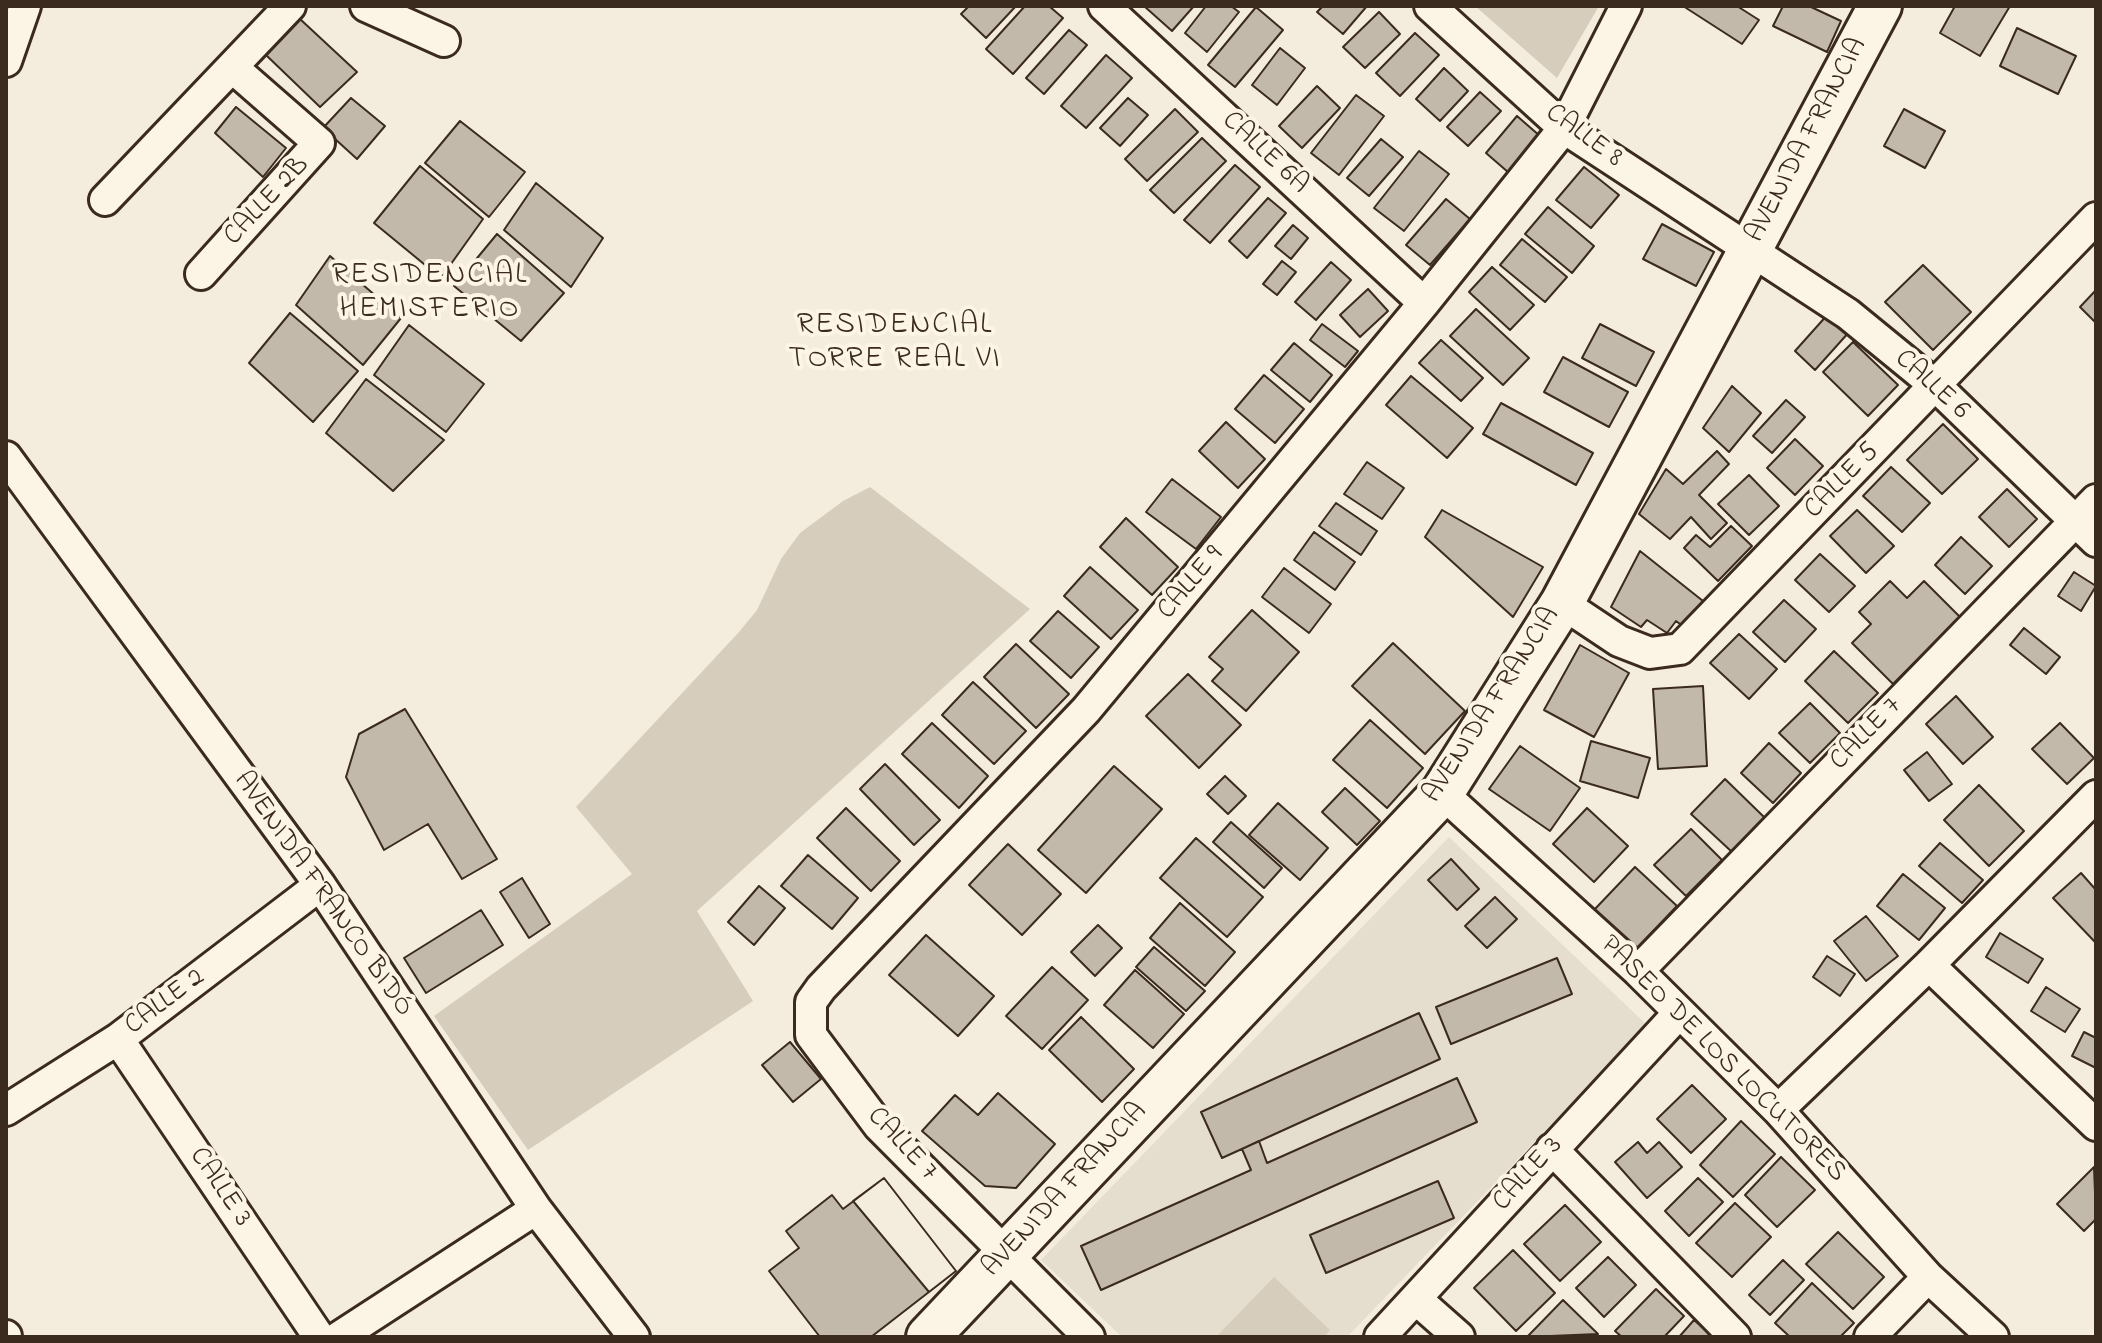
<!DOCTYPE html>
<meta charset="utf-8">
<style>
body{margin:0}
#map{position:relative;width:2102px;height:1343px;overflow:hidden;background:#f4eddd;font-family:"Indie Flower",sans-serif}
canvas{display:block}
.frame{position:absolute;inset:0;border:8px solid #3b2a1e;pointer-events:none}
</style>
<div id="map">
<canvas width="2102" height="1343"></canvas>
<div class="frame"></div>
</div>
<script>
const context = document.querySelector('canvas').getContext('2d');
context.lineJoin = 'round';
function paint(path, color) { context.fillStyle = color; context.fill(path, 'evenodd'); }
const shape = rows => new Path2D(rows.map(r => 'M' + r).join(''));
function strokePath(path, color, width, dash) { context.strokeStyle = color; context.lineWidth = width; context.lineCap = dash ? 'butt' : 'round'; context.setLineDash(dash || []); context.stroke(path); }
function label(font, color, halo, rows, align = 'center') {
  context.font = font + ' "Indie Flower",sans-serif'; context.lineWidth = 8; context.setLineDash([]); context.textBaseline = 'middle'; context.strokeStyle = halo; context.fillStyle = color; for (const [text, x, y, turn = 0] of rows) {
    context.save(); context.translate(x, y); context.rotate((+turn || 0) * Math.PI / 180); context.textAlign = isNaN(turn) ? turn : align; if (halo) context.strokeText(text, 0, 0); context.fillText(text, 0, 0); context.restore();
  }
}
const built = shape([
 [1449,837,1647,1025,1347,1337,1122,1337,1041,1260]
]);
const green = shape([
 [1475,6,1599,6,1557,78],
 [870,487,1030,609,697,911,753,1001,528,1150,434,1016,632,874,576,807,739,632,757,610,781,559,800,533,843,501],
 [1274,1277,1330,1330,1324,1337,1216,1337]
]);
const building = shape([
 [969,6,1016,6,986,38,961,14,969,6],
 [1025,6,1049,6,1063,18,1013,74,986,49,1025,6],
 [1144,6,1194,6,1172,31,1144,6],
 [1206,6,1231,6,1239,12,1207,52,1185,33,1206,6],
 [1323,6,1367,6,1343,34,1317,12,1323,6],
 [1683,6,1737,6,1759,20,1742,44,1683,6],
 [1783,6,1809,6,1841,21,1827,52,1773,26,1783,6],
 [1955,6,2010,6,1980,56,1940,33,1955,6],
 [1256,7,1283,30,1235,87,1208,65,1256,7],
 [1379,12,1400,34,1365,68,1343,47,1379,12],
 [300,19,357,72,320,107,266,55,300,19],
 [2017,28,2076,56,2058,94,2000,66,2017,28],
 [1069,30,1087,45,1044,94,1026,78,1069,30],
 [1415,33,1439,55,1400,96,1376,73,1415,33],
 [1280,48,1305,68,1277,105,1252,85,1280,48],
 [1106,55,1132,78,1086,128,1061,106,1106,55],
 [1444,68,1468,91,1440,121,1416,99,1444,68],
 [1317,86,1340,108,1302,148,1279,126,1317,86],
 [1480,92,1501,111,1468,146,1447,127,1480,92],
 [1356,95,1384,116,1339,175,1311,153,1356,95],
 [351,98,385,126,357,159,323,128,351,98],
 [1128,98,1148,115,1120,146,1100,128,1128,98],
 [236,107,286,148,263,177,215,133,236,107],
 [1175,109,1198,132,1147,181,1125,159,1175,109],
 [1904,109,1945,131,1925,168,1884,146,1904,109],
 [1517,116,1548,143,1516,179,1486,153,1517,116],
 [460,121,525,172,489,217,425,163,460,121],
 [1202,138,1226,161,1174,213,1150,190,1202,138],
 [1381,139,1403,157,1369,196,1347,178,1381,139],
 [1419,151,1449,174,1404,231,1374,208,1419,151],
 [1235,165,1260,187,1210,243,1184,220,1235,165],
 [420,166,483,219,441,278,374,223,420,166],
 [1584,167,1619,195,1591,228,1556,200,1584,167],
 [536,183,603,238,571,287,504,230,536,183],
 [1268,198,1286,213,1247,258,1229,241,1268,198],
 [1446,199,1470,219,1430,265,1406,245,1446,199],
 [1548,207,1594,246,1572,273,1525,234,1548,207],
 [1662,224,1714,252,1696,286,1643,259,1662,224],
 [1293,225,1308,238,1291,259,1275,246,1293,225],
 [497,234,564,293,521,341,454,286,497,234],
 [1522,239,1567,277,1545,302,1500,265,1522,239],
 [330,256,401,318,363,365,296,305,330,256],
 [1282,261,1296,272,1277,295,1263,284,1282,261],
 [1331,262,1351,280,1316,320,1295,302,1331,262],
 [1923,265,1971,312,1933,350,1885,302,1923,265],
 [1492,267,1534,305,1510,330,1469,292,1492,267],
 [1368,289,1388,311,1360,337,1340,315,1368,289],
 [2096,290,2096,323,2080,307,2096,290],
 [1476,309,1529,358,1503,385,1450,336,1476,309],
 [290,313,358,371,313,422,249,363,290,313],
 [1829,313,1850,331,1815,370,1795,351,1829,313],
 [1322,324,1358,351,1345,367,1310,340,1322,324],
 [1600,324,1654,352,1636,386,1582,358,1600,324],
 [409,325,484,384,446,432,374,375,409,325],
 [1441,340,1483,378,1461,401,1419,363,1441,340],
 [1853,342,1898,385,1868,416,1823,372,1853,342],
 [1294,343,1332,375,1310,402,1271,370,1294,343],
 [1563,357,1628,392,1609,427,1544,392,1563,357],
 [1264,375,1304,409,1275,443,1235,409,1264,375],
 [1411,376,1473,428,1447,458,1386,405,1411,376],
 [366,379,444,440,393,491,326,433,366,379],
 [1732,386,1761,413,1729,452,1703,428,1732,386],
 [1786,400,1805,417,1772,453,1753,436,1786,400],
 [1501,403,1593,453,1576,485,1483,434,1501,403],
 [1226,422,1265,459,1238,488,1199,451,1226,422],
 [1943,424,1978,459,1942,494,1907,460,1943,424],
 [1795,439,1823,466,1795,495,1767,468,1795,439],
 [1717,451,1729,464,1699,495,1727,523,1711,539,1691,517,1670,539,1639,514,1666,469,1683,484,1717,451],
 [1367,462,1404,488,1382,519,1344,494,1367,462],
 [1891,467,1930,503,1902,532,1863,496,1891,467],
 [1749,475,1779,506,1749,535,1718,504,1749,475],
 [1172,479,1221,517,1196,549,1146,512,1172,479],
 [2007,489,2037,519,2009,547,1979,517,2007,489],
 [1336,503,1377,531,1361,555,1319,526,1336,503],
 [1442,510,1543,567,1513,617,1425,537,1442,510],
 [1857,510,1894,546,1866,573,1830,536,1857,510],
 [1126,518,1178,567,1152,595,1100,547,1126,518],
 [1731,526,1752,546,1718,581,1684,548,1696,535,1710,547,1731,526],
 [1314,532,1355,562,1335,590,1294,560,1314,532],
 [1961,537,1992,566,1965,594,1935,565,1961,537],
 [1640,551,1703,601,1684,627,1676,621,1667,633,1647,620,1641,627,1611,607,1640,551],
 [1820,554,1855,586,1829,612,1795,580,1820,554],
 [1090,567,1138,610,1111,639,1064,596,1090,567],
 [1284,568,1331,604,1309,633,1262,597,1284,568],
 [2074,572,2096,586,2081,611,2058,596,2074,572],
 [1890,581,1907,598,1924,581,1960,617,1893,684,1852,643,1871,624,1859,612,1890,581],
 [1784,600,1816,629,1785,662,1753,632,1784,600],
 [1252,610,1299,652,1246,711,1212,681,1223,669,1209,657,1252,610],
 [1058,611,1099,647,1071,678,1030,641,1058,611],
 [2024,628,2060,657,2046,674,2010,645,2024,628],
 [1739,634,1777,669,1749,699,1710,663,1739,634],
 [1393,643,1465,711,1425,754,1352,686,1393,643],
 [1016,644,1069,694,1036,728,984,677,1016,644],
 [1580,645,1629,673,1594,737,1544,710,1580,645],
 [1834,651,1878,693,1848,723,1805,681,1834,651],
 [1188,674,1241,725,1199,768,1146,716,1188,674],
 [973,682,1026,731,994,764,942,715,973,682],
 [1703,686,1707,766,1658,769,1653,689,1703,686],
 [1956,696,1993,737,1963,764,1926,724,1956,696],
 [1810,703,1840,733,1810,763,1779,733,1810,703],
 [405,709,497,859,462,879,428,824,384,850,346,777,359,734,405,709],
 [1370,720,1423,768,1387,808,1333,760,1370,720],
 [932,723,988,776,959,808,902,754,932,723],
 [2060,723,2094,758,2067,784,2032,749,2060,723],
 [1591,741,1650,758,1638,798,1580,781,1591,741],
 [1769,743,1801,773,1773,803,1741,773,1769,743],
 [1520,746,1580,788,1550,831,1489,789,1520,746],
 [1927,752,1952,784,1929,801,1904,770,1927,752],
 [885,764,940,820,914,845,860,789,885,764],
 [1114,766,1162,809,1086,893,1038,850,1114,766],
 [1225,776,1246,796,1228,814,1207,794,1225,776],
 [1725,779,1765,818,1732,852,1691,814,1725,779],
 [1979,785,2024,831,1989,866,1944,820,1979,785],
 [1345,788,1380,821,1357,845,1322,812,1345,788],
 [1278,803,1328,848,1300,880,1249,835,1278,803],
 [846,808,900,861,871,891,817,838,846,808],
 [1587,808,1628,846,1594,882,1553,844,1587,808],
 [1231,822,1282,868,1264,888,1213,842,1231,822],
 [1691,829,1722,860,1686,896,1654,865,1691,829],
 [1196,838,1263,897,1227,937,1160,878,1196,838],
 [1940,843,1983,880,1962,903,1919,866,1940,843],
 [1008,844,1061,894,1022,935,969,885,1008,844],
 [808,855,858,898,832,929,781,886,808,855],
 [1451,859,1479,889,1457,910,1428,880,1451,859],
 [1635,867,1677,906,1636,949,1594,910,1635,867],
 [2081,873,2096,890,2095,942,2053,898,2081,873],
 [1903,874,1945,908,1919,940,1877,906,1903,874],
 [522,878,550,924,529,938,500,892,522,878],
 [759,886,785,908,754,945,728,922,759,886],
 [1495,897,1517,919,1487,948,1465,926,1495,897],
 [1180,903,1235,952,1205,986,1150,938,1180,903],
 [481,910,503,945,426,993,404,958,481,910],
 [1866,916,1898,956,1866,981,1834,941,1866,916],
 [1098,925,1122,948,1095,976,1071,952,1098,925],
 [2000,933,2043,959,2028,983,1986,957,2000,933],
 [926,935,994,996,958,1036,889,975,926,935],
 [1154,947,1205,991,1186,1011,1136,967,1154,947],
 [1827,956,1855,974,1840,996,1813,977,1827,956],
 [1557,958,1572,994,1451,1044,1436,1007,1557,958],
 [1052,967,1088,1000,1042,1049,1006,1016,1052,967],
 [1135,970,1184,1014,1153,1048,1104,1005,1135,970],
 [2046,987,2080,1009,2065,1032,2031,1011,2046,987],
 [1419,1013,1440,1059,1222,1158,1201,1112,1419,1013],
 [1081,1017,1134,1069,1102,1102,1049,1050,1081,1017],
 [2084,1032,2096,1038,2096,1068,2072,1056,2084,1032],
 [790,1042,821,1079,793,1102,762,1065,790,1042],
 [1457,1078,1477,1122,1101,1290,1081,1246,1251,1170,1242,1149,1259,1141,1267,1163,1457,1078],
 [1692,1085,1726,1119,1691,1153,1657,1119,1692,1085],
 [998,1093,1055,1144,1016,1188,985,1186,922,1131,955,1095,978,1115,998,1093],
 [1741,1121,1775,1154,1733,1197,1700,1165,1741,1121],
 [1638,1142,1647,1153,1659,1142,1682,1167,1647,1198,1615,1162,1638,1142],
 [1781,1157,1815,1190,1777,1227,1745,1195,1781,1157],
 [2094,1167,2096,1219,2084,1231,2057,1204,2094,1167],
 [884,1178,956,1271,871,1337,820,1337,769,1271,799,1248,786,1231,832,1195,843,1209,884,1178],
 [884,1178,956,1271,929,1292,853,1201,884,1178],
 [1698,1178,1723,1202,1689,1236,1665,1211,1698,1178],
 [1438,1181,1454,1218,1326,1273,1310,1235,1438,1181],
 [1735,1203,1771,1237,1732,1277,1696,1243,1735,1203],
 [1565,1205,1601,1242,1560,1281,1524,1244,1565,1205],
 [1838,1232,1884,1277,1853,1309,1806,1264,1838,1232],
 [1513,1250,1555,1293,1516,1331,1474,1288,1513,1250],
 [1608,1257,1636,1285,1604,1317,1576,1288,1608,1257],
 [1783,1260,1804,1280,1770,1315,1749,1295,1783,1260],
 [1812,1283,1854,1323,1840,1337,1790,1337,1775,1323,1812,1283],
 [1656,1289,1684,1316,1664,1337,1622,1337,1615,1331,1656,1289],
 [1563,1300,1598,1334,1527,1337,1563,1300],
 [1694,1320,1714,1337,1679,1337,1694,1320]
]);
const street = shape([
 [366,6,444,41],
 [1104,6,1424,303],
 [1430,6,1564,128,1848,314,1936,386,2096,541],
 [6,61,25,6],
 [105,200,290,6],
 [201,274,319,143,232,67],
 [6,457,320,885,536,1209,634,1337],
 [1562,603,1619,641,1650,653,1680,649,2096,218],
 [1442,793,1638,971,1778,1110,1928,1277,1993,1337],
 [1929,965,2096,1125],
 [1638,971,2096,500],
 [118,1039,319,1337],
 [6,1110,118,1039,320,885],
 [1778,1110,1929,965,2096,796],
 [1552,1149,1735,1337],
 [1416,1299,1459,1337],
 [6,1336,6,1337],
 [339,1337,536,1209],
 [1089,1337,879,1126,811,1035,811,1002,821,988,1086,710,1424,303,1564,128,1626,6],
 [1380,1337,1679,1013],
 [1870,1337,1928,1277]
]);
const secondary = shape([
 [928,1337,1442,793,1562,603,1880,6]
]);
const streetNames = [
 ["CALLE 8",1583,137,36],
 ["AVENIDA FRANCIA",1808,141,-62],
 ["CALLE 6A",1264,154,43],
 ["CALLE 2B",268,202,-47],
 ["CALLE 6",1931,386,42],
 ["CALLE 5",1843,482,-46],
 ["CALLE 9",1192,584,-50],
 ["AVENIDA FRANCIA",1493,706,-57],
 ["CALLE 7",1867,735,-46],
 ["AVENIDA FRANCO BIDÓ",322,895,55],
 ["CALLE 2",166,1003,-37],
 ["PASEO DE LOS LOCUTORES",1722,1060,45],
 ["CALLE 7",901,1145,47],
 ["CALLE 3",1529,1175,-48],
 ["CALLE 3",219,1188,56],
 ["AVENIDA FRANCIA",1066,1191,-47]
];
const neighbourhoodNames = [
 ["RESIDENCIAL",430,277],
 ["HEMISFERIO",430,311],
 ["RESIDENCIAL",895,327],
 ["TORRE REAL VI",895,361]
];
paint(built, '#e5ddce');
paint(green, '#d6cdbd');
paint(building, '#c3b9aa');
strokePath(building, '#3b2a1e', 2);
strokePath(street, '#3b2a1e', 36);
strokePath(secondary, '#3b2a1e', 48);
strokePath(street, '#fcf5e5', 30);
strokePath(secondary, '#fcf5e5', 42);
label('28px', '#3b2a1e', '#fcf5e5', streetNames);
context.letterSpacing = '2px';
label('30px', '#3b2a1e', '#fcf5e5', neighbourhoodNames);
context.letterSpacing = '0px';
</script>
